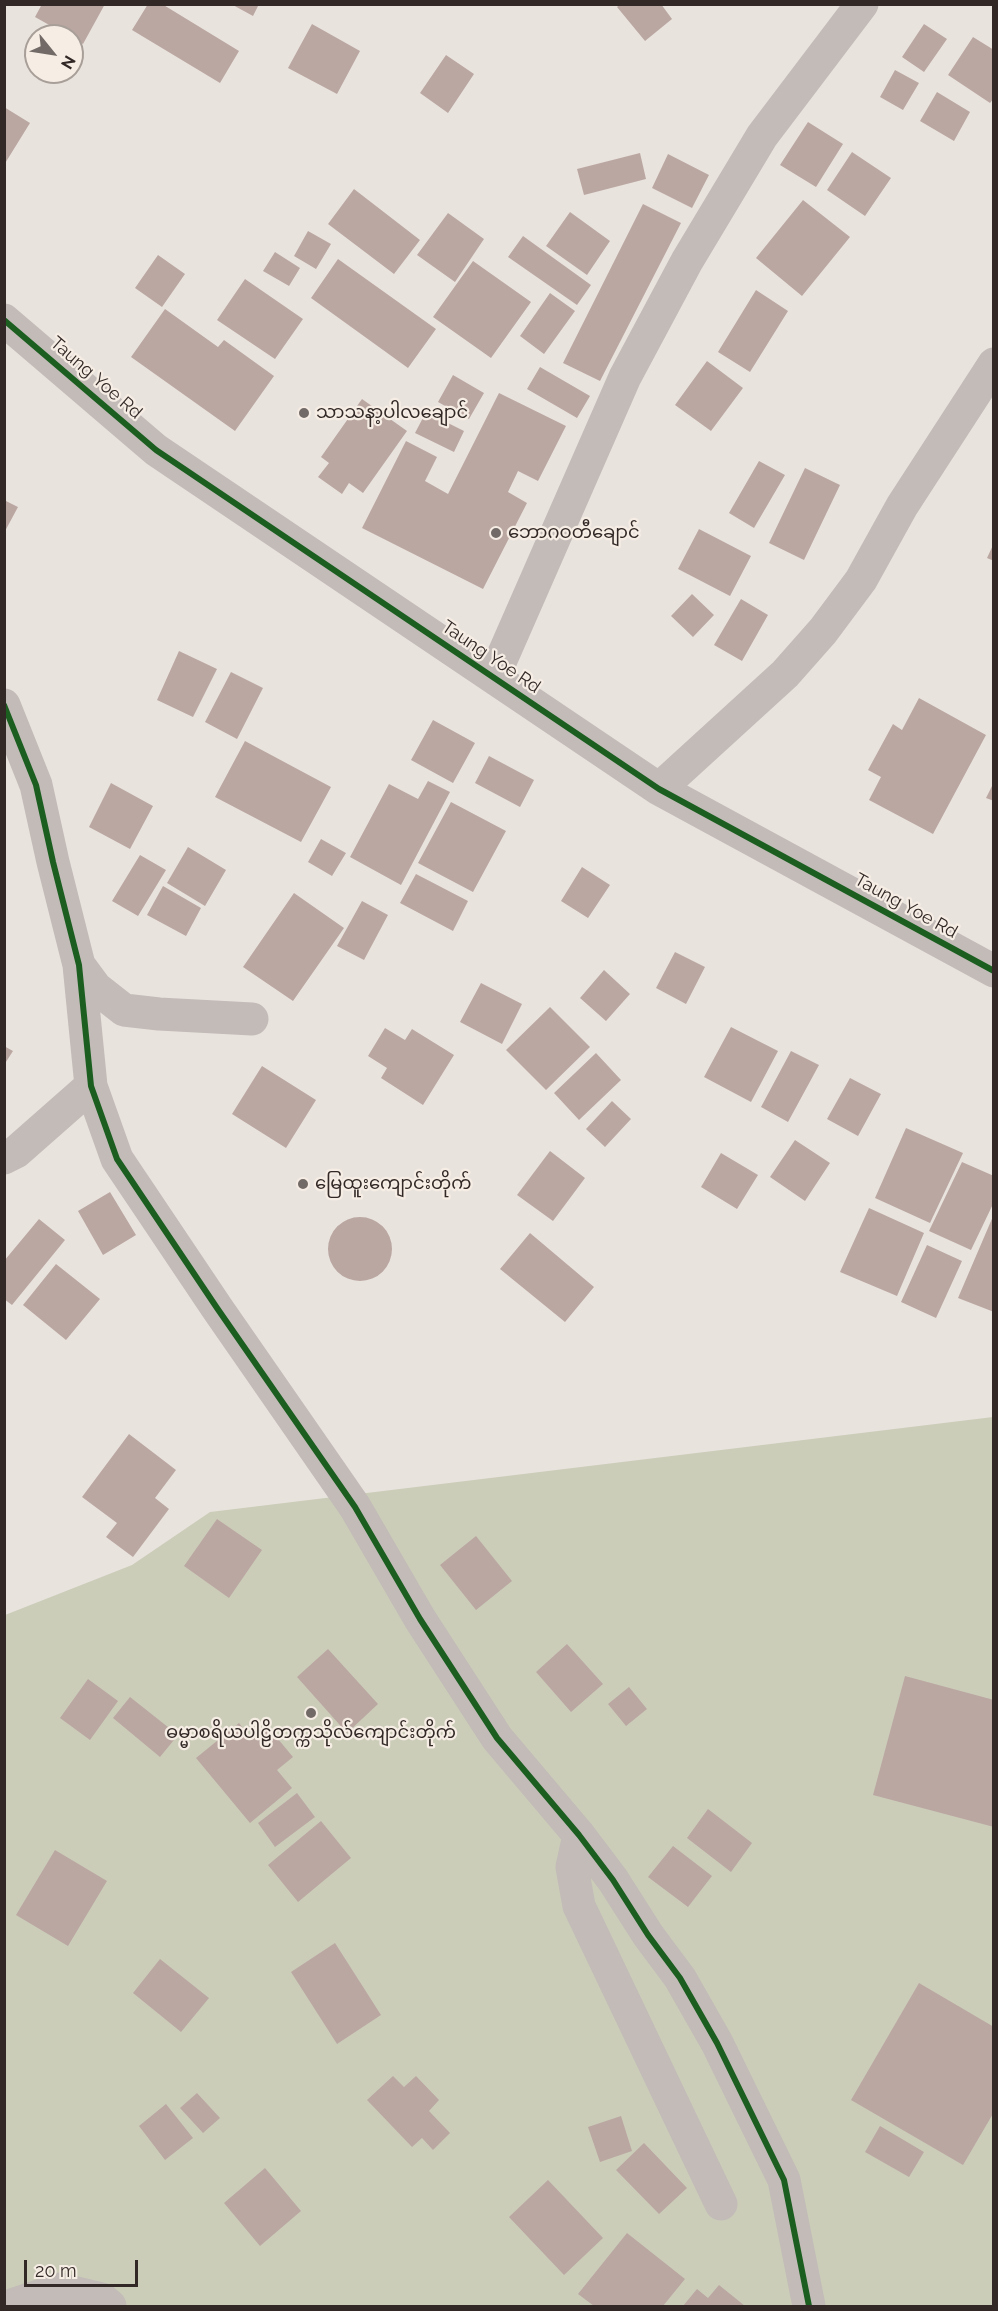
<!DOCTYPE html>
<meta charset="utf-8">
<style>
body{margin:0}
#map{position:relative;width:998px;height:2311px;overflow:hidden;background:#e9e3de;font-family:Raleway,sans-serif}
canvas{display:block}
.frame{position:absolute;inset:0;border:6px solid #322926;pointer-events:none}
.north{position:absolute;left:24px;top:24px;width:60px;height:60px;box-sizing:border-box;background:#f6ede5;border:2px solid #a89f99;border-radius:50%;rotate:120deg;font-size:16px;font-weight:700;line-height:24px;text-align:center;color:#322926}
.north::after{content:'';display:block;margin:auto;width:21px;height:27px;background:#726a66;clip-path:polygon(50% 0,100% 100%,50% 72%,0 100%)}
.scale{position:absolute;left:24px;top:2260px;width:114px;height:27px;box-sizing:border-box;border:3px solid #322926;border-top:0;padding-left:8px;font-size:18px;line-height:21px;white-space:nowrap;color:#322926;-webkit-text-stroke:4px #f6ede5;paint-order:stroke}
</style>
<div id="map">
<canvas width="998" height="2311"></canvas>
<div class="frame"></div>
<div class="north">N</div>
<div class="scale">20 m</div>
</div>
<script>
const context = document.querySelector('canvas').getContext('2d');
context.lineJoin = 'round';
function paint(path, color) { context.fillStyle = color; context.fill(path, 'evenodd'); }
const shape = rows => new Path2D(rows.map(r => 'M' + r).join(''));
function strokePath(path, color, width, dash) { context.strokeStyle = color; context.lineWidth = width; context.lineCap = dash ? 'butt' : 'round'; context.setLineDash(dash || []); context.stroke(path); }
function label(font, color, halo, rows, align = 'center') {
  context.font = font + ' Raleway,"Noto Sans Myanmar",sans-serif'; context.lineWidth = 4.5; context.setLineDash([]); context.textBaseline = 'middle'; context.strokeStyle = halo; context.fillStyle = color; for (const [text, x, y, turn = 0] of rows) {
    context.save(); context.translate(x, y); context.rotate((+turn || 0) * Math.PI / 180); context.textAlign = isNaN(turn) ? turn : align; if (halo) context.strokeText(text, 0, 0); context.fillText(text, 0, 0); context.restore();
  }
}
const green = shape([
 [993,1417,993,2306,5,2306,5,1615,132,1565,210,1512]
]);
const building = shape([
 [42,4,105,4,83,44,35,17],
 [148,4,162,4,239,51,220,83,132,30],
 [231,4,259,4,253,16],
 [620,4,661,4,672,19,645,41,617,7],
 [312,24,360,51,337,94,288,68],
 [924,24,947,39,924,72,902,57],
 [973,37,994,50,994,98,990,103,948,75],
 [446,55,474,74,448,113,420,93],
 [895,70,919,83,903,110,880,97],
 [937,92,970,112,954,141,920,121],
 [4,107,30,123,4,165],
 [808,122,843,144,816,187,780,165],
 [852,152,891,178,865,216,827,190],
 [640,153,646,179,584,195,577,169],
 [668,154,709,175,692,208,652,188],
 [354,189,420,240,394,274,328,224],
 [803,200,850,237,802,296,756,258],
 [643,204,681,223,600,381,563,363],
 [570,212,610,241,587,275,546,246],
 [448,213,484,239,455,282,417,255],
 [308,231,331,244,316,269,294,256],
 [523,236,591,285,577,305,508,257],
 [275,252,300,268,289,286,263,271],
 [158,255,185,274,162,307,135,288],
 [338,259,436,329,408,368,311,298],
 [473,261,531,302,491,358,433,317],
 [245,279,303,319,275,359,217,320],
 [756,290,788,311,750,372,718,352],
 [550,293,575,311,544,354,520,336],
 [165,309,218,347,224,340,274,376,235,431,131,357],
 [707,361,743,388,711,431,675,405],
 [540,367,590,396,577,418,527,389],
 [453,375,484,393,469,419,438,402],
 [499,393,566,426,538,481,518,471,508,492,527,503,483,589,362,528,406,441,437,457,425,481,448,494],
 [362,399,407,431,363,493,349,483,342,494,318,477,329,463,321,457],
 [426,412,464,431,454,452,415,433],
 [759,461,785,475,754,528,729,513],
 [805,468,840,485,804,560,769,543],
 [4,500,18,507,4,533],
 [699,529,751,556,730,596,678,569],
 [994,543,994,561,987,558],
 [692,594,714,615,693,637,671,616],
 [741,599,768,615,742,661,714,645],
 [179,651,217,669,193,717,157,700],
 [231,672,263,688,237,739,205,722],
 [919,698,986,735,933,834,869,800,881,777,868,770,893,724,902,730],
 [433,720,475,743,453,783,411,760],
 [245,741,331,787,301,842,215,797],
 [489,756,534,780,520,807,475,783],
 [428,781,450,792,401,885,350,857,389,784,418,799],
 [994,782,994,801,986,798],
 [111,783,153,806,130,849,89,827],
 [451,802,506,831,473,892,418,863],
 [321,839,346,853,332,876,308,862],
 [188,847,226,870,205,906,167,883],
 [140,855,166,870,138,916,112,901],
 [582,867,610,885,588,918,561,901],
 [416,874,468,901,453,931,400,903],
 [163,886,201,908,186,936,147,915],
 [294,893,344,928,293,1001,243,967],
 [362,901,388,915,364,960,337,946],
 [675,952,705,967,686,1004,656,988],
 [604,970,630,994,606,1021,580,998],
 [481,983,522,1004,502,1044,460,1022],
 [550,1007,590,1047,546,1090,506,1050],
 [731,1027,778,1051,751,1102,704,1077],
 [385,1028,405,1040,412,1029,454,1055,423,1105,381,1078,387,1068,368,1056],
 [4,1046,13,1051,4,1065],
 [791,1051,819,1065,788,1122,761,1107],
 [596,1053,621,1080,579,1120,554,1093],
 [262,1066,316,1100,286,1148,232,1114],
 [850,1078,881,1094,858,1136,827,1119],
 [612,1101,631,1119,605,1147,586,1129],
 [906,1128,963,1153,930,1223,875,1198],
 [795,1140,830,1163,805,1201,770,1177],
 [550,1151,585,1178,553,1221,517,1195],
 [721,1153,758,1175,737,1209,701,1187],
 [962,1162,994,1176,994,1202,971,1250,929,1231],
 [110,1192,136,1235,103,1255,78,1211],
 [869,1208,924,1233,897,1296,840,1272],
 [994,1214,994,1312,958,1298],
 '328 1249a32 32 0 1 1 64 0a32 32 0 1 1-64 0Z',
 [39,1219,65,1240,12,1305,4,1299,4,1261],
 [530,1233,594,1287,565,1322,500,1269],
 [927,1245,962,1261,936,1318,901,1302],
 [56,1264,100,1299,66,1340,23,1305],
 [129,1434,176,1470,155,1498,169,1509,133,1557,106,1537,117,1523,82,1497],
 [217,1519,262,1550,229,1598,184,1566],
 [476,1536,512,1581,476,1610,440,1565],
 [567,1644,603,1684,571,1712,536,1672],
 [328,1649,378,1704,347,1733,297,1677],
 [905,1676,994,1700,994,1827,873,1795],
 [88,1679,118,1701,90,1740,60,1718],
 [629,1687,647,1709,626,1726,608,1704],
 [130,1697,178,1735,160,1757,113,1718],
 [239,1723,252,1740,268,1727,293,1757,277,1770,292,1788,250,1823,196,1758],
 [297,1793,315,1817,275,1847,258,1823],
 [708,1809,752,1843,731,1872,687,1838],
 [321,1821,351,1858,298,1902,268,1865],
 [673,1846,712,1876,688,1907,648,1877],
 [55,1850,107,1881,68,1946,16,1915],
 [335,1943,381,2015,337,2044,291,1972],
 [160,1959,209,1998,181,2032,133,1993],
 [919,1983,994,2027,994,2112,963,2165,851,2100],
 [393,2076,404,2087,416,2076,439,2100,429,2111,450,2133,433,2150,422,2138,412,2147,367,2100],
 [197,2093,220,2118,203,2133,180,2108],
 [166,2104,193,2138,165,2160,139,2126],
 [621,2116,632,2151,600,2162,588,2127],
 [880,2126,924,2152,909,2177,865,2152],
 [644,2143,687,2188,659,2214,616,2170],
 [265,2168,301,2211,260,2246,224,2203],
 [548,2180,603,2238,564,2275,509,2217],
 [627,2233,685,2279,663,2306,594,2306,578,2294],
 [719,2285,745,2306,683,2306,697,2289,708,2298]
]);
const minor = shape([
 [4,320,156,450,659,789,994,971],
 [494,676,625,377,687,261,762,136,862,4],
 [4,705,36,785,53,862,79,965,91,1086,117,1159,217,1308,355,1507,420,1619,497,1738,579,1835,613,1880,648,1935,680,1978,717,2043,784,2180,809,2306],
 [659,789,785,674,823,631,861,580,902,506,994,364],
 [79,965,96,988,124,1010,159,1014,252,1019],
 [4,1158,16,1152,91,1086],
 [579,1835,572,1867,579,1906,721,2204],
 [9,2306,60,2289,102,2299,110,2306]
]);
const cycleway = shape([
 [4,320,156,450,659,789,994,971],
 [4,705,36,785,53,862,79,965,91,1086,117,1159,217,1308,355,1507,420,1619,497,1738,579,1835,613,1880,648,1935,680,1978,717,2043,784,2180,809,2306]
]);
const markers = [
 [304,413,6,"#726a66"],
 [496,533,6,"#726a66"],
 [303,1184,6,"#726a66"],
 [311,1713,6,"#726a66"]
];
const streetNames = [
 ["Taung Yoe Rd",96,378,41],
 ["Taung Yoe Rd",491,657,34],
 ["Taung Yoe Rd",906,906,29]
];
const poiNames = [
 ["သာသနာ့ပါလချောင်",316,413],
 ["ဘောဂဝတီချောင်",508,533],
 ["မြေထူးကျောင်းတိုက်",315,1184],
 ["ဓမ္မာစရိယပါဠိတက္ကသိုလ်ကျောင်းတိုက်",311,1733,"center"]
];
paint(green, '#cbcdb9');
paint(building, '#bba7a2');
strokePath(minor, '#c2bbb7', 33);
strokePath(cycleway, '#1b5e20', 6);
for (const [x, y, r, color] of markers) { const dot = new Path2D(); dot.arc(x, y, r, 0, 2 * Math.PI); context.fillStyle = color; context.fill(dot); strokePath(dot, '#f6ede5', 2); }
label('18px', '#322926', '#f6ede5', streetNames);
label('18px', '#322926', '#f6ede5', poiNames, 'left');
</script>
